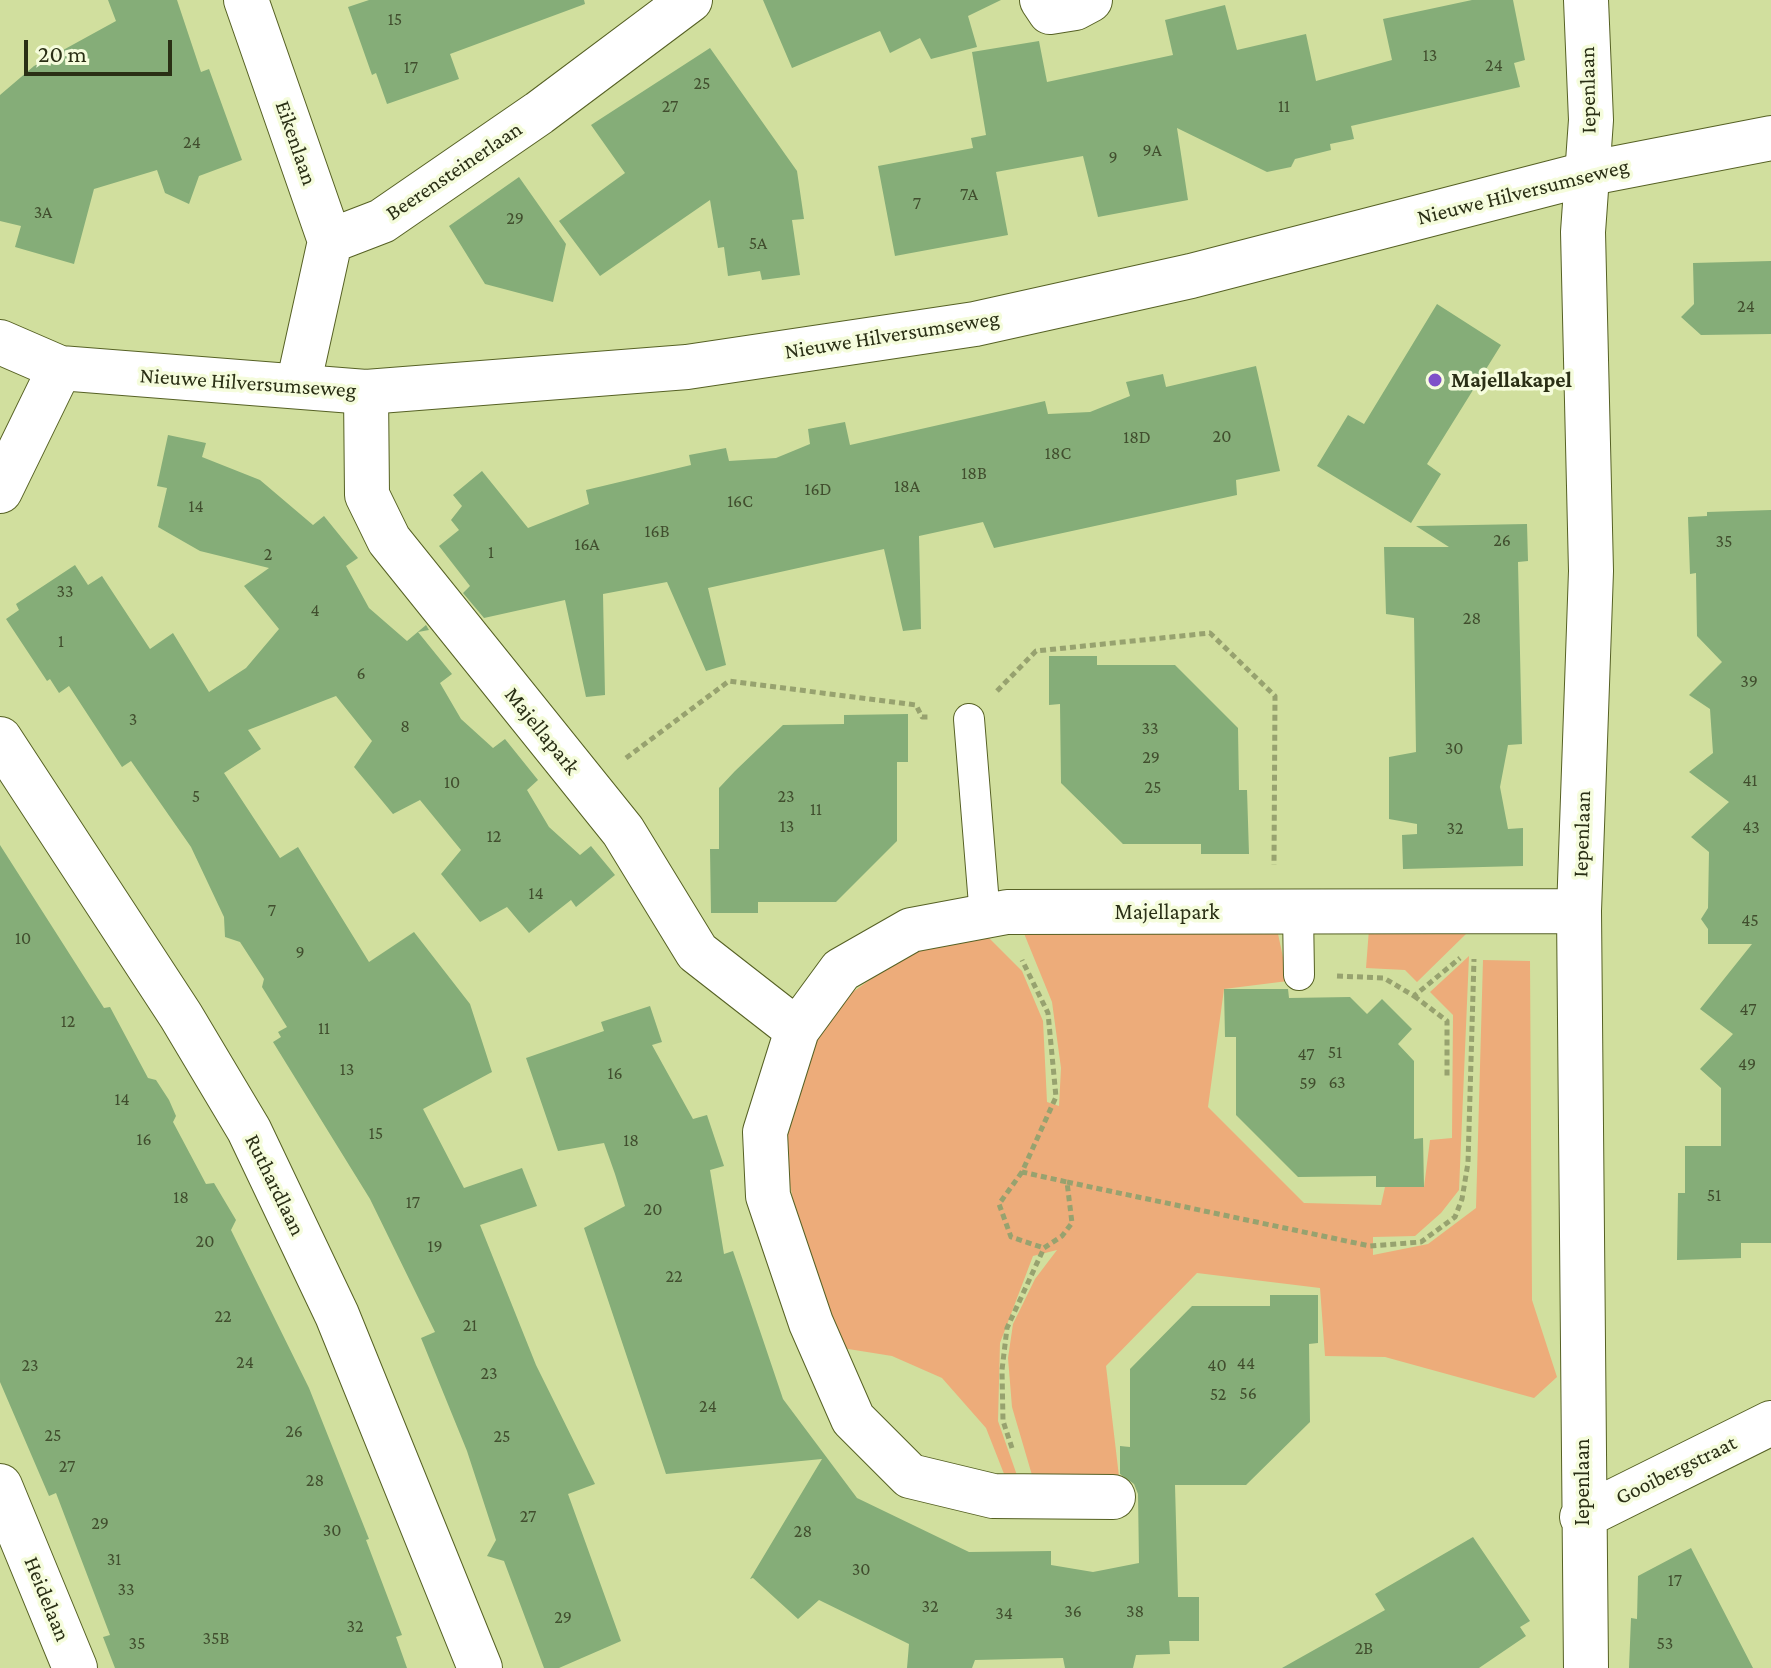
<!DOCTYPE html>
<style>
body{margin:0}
#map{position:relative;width:1771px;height:1668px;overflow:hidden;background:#d1df9e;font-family:"Crimson Pro",serif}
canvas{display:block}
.scale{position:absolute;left:24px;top:40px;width:148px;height:36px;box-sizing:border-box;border:4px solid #2a2f15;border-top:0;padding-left:10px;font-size:24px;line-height:28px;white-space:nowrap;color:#2a2f15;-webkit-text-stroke:6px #f5fcdc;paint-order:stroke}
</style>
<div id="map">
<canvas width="1771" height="1668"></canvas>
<div class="scale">20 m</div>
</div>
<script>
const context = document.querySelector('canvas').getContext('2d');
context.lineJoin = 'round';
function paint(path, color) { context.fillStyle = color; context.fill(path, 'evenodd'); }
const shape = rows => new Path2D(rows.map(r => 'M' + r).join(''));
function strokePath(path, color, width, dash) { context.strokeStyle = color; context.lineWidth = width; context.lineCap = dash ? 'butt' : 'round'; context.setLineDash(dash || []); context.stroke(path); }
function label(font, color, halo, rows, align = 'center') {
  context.font = font + ' "Crimson Pro",serif'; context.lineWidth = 7; context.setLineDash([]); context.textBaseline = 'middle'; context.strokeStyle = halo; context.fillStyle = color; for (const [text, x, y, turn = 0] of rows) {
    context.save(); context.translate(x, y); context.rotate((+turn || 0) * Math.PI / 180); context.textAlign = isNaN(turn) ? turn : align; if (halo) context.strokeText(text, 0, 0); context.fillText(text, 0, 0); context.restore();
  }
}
const green = shape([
 [1277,929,1288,981,1224,989,1208,1107,1304,1203,1381,1205,1385,1187,1424,1187,1430,1140,1452,1138,1453,1015,1430,992,1469,956,1459,1190,1441,1213,1415,1236,1373,1237,1373,1255,1428,1244,1476,1208,1483,960,1530,961,1532,1300,1557,1377,1534,1398,1385,1357,1325,1356,1320,1288,1197,1273,1106,1366,1120,1485,1034,1482,1012,1407,1008,1358,1013,1324,1035,1279,1057,1250,1033,1256,1000,1343,998,1421,1020,1484,1008,1484,986,1428,942,1378,892,1356,842,1348,794,1205,784,1154,784,1111,818,1026,850,994,892,964,925,947,986,935,1022,971,1043,1021,1047,1102,1059,1106,1061,1068,1052,1002,1023,931],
 [1369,929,1467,933,1417,982,1405,970,1366,968]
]);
const building = shape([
 [108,0,177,0,201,72,209,69,242,160,199,176,189,204,165,193,157,170,94,189,74,264,15,247,21,226,0,221,0,95,34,66,116,21],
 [369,0,584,0,585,4,450,54,459,79,387,104,376,73,372,75,348,7],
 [763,0,1001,0,968,16,977,47,931,59,920,38,890,53,880,31,792,68],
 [1472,0,1513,0,1525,60,1514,63,1520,87,1351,126,1354,139,1330,144,1331,150,1295,159,1291,167,1267,172,1177,128,1188,200,1098,217,1083,156,996,172,1008,235,895,256,878,166,973,148,971,138,986,135,972,52,1039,41,1047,82,1173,55,1165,20,1225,5,1237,50,1306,34,1316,81,1392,60,1383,19],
 [710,48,797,171,804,219,792,220,800,275,762,280,760,271,728,276,724,247,718,248,710,200,600,276,559,221,625,173,591,125],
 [519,177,566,244,553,302,485,284,449,226],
 [1771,261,1771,334,1701,335,1681,317,1694,304,1693,263],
 [1437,304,1501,345,1427,464,1441,474,1411,523,1317,466,1348,415,1364,424],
 [1256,366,1280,471,1236,480,1237,495,994,548,983,522,919,536,921,629,903,631,884,549,708,588,726,665,706,671,667,582,603,594,605,695,586,697,565,600,484,618,463,593,470,586,439,546,459,530,451,520,462,506,453,495,482,471,528,528,589,504,586,490,691,465,689,455,726,448,729,461,776,458,810,444,808,429,845,422,850,445,1045,401,1048,414,1090,412,1130,396,1126,382,1163,374,1166,387],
 [168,435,206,443,202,457,260,480,313,525,324,516,358,558,346,566,369,608,407,641,426,625,429,630,418,632,452,674,440,683,461,719,493,748,505,739,538,780,527,790,549,827,580,855,591,846,615,875,576,907,571,900,529,933,507,907,480,922,441,874,461,850,420,800,393,814,354,767,372,741,336,696,248,730,261,749,224,773,280,858,298,847,369,962,414,932,470,1004,492,1072,423,1109,464,1188,522,1168,537,1206,480,1225,536,1365,595,1484,568,1494,621,1641,559,1668,544,1668,504,1561,487,1556,496,1540,467,1451,421,1338,435,1332,370,1199,273,1042,281,1037,278,1032,287,1027,262,987,264,979,240,942,225,937,224,917,191,847,131,761,122,767,69,686,59,693,50,679,47,681,6,619,19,610,16,604,75,565,88,585,102,576,150,649,173,633,209,692,246,668,279,629,244,586,269,568,200,551,158,527,167,488,157,486],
 [1771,510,1771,1243,1741,1243,1741,1258,1677,1260,1678,1193,1685,1193,1685,1146,1721,1146,1721,1088,1700,1069,1733,1034,1700,1009,1752,944,1708,944,1708,929,1701,919,1708,908,1709,852,1691,837,1729,802,1689,772,1713,753,1710,709,1689,695,1722,662,1697,636,1696,573,1690,574,1688,517,1707,516,1707,512],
 [1527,524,1528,561,1518,562,1522,744,1508,745,1500,787,1508,829,1523,828,1523,866,1403,869,1402,835,1417,834,1417,824,1389,819,1389,757,1416,752,1414,618,1386,614,1384,547,1449,547,1416,526],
 [1049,656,1097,656,1097,665,1175,665,1238,728,1239,790,1247,790,1249,854,1201,854,1201,844,1123,844,1061,783,1060,704,1049,705],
 [908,714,908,762,897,762,897,841,836,902,758,902,758,913,711,913,710,849,719,849,719,788,735,771,783,725,844,724,844,715],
 [0,845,104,1008,110,1007,148,1078,156,1080,169,1100,176,1116,173,1122,206,1184,214,1183,236,1220,231,1230,309,1388,369,1539,366,1540,402,1635,396,1637,407,1668,115,1668,103,1637,110,1635,56,1493,49,1496,0,1382],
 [1224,989,1288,989,1289,998,1350,997,1367,1014,1382,999,1412,1029,1398,1044,1414,1061,1414,1139,1423,1138,1424,1187,1376,1187,1376,1176,1298,1177,1236,1115,1236,1037,1225,1037],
 [650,1006,662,1042,652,1045,693,1119,707,1115,724,1166,710,1170,724,1254,733,1251,783,1399,857,1498,969,1552,1051,1551,1051,1565,1093,1572,1139,1563,1138,1494,1134,1484,1120,1474,1120,1446,1130,1447,1130,1369,1192,1306,1270,1306,1270,1295,1318,1295,1318,1343,1309,1344,1310,1422,1246,1485,1175,1485,1178,1597,1199,1597,1199,1641,1169,1641,1170,1654,1136,1655,1133,1668,1065,1668,1063,1658,975,1660,972,1668,907,1668,909,1644,819,1600,798,1619,753,1578,750,1579,822,1459,666,1474,584,1228,625,1206,615,1174,604,1143,558,1151,526,1058,604,1031,601,1022],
 [1473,1537,1530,1621,1520,1627,1526,1636,1479,1668,1282,1668,1385,1610,1375,1594],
 [1691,1548,1753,1668,1629,1668,1631,1618,1637,1619,1638,1576]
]);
const path = shape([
 [997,691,1036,651,1210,633,1275,696,1274,865],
 [626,758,729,681,916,705,922,717,931,717],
 [1337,976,1384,978,1414,996,1460,958],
 [1414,996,1447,1021,1447,1078],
 [1022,1172,999,1204,1011,1237,1044,1248],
 [1067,1182,1370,1246,1421,1242,1455,1217,1462,1199,1468,1163,1474,959],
 [1012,1448,1003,1421,1002,1370,1007,1328,1044,1248,1062,1236,1072,1223,1067,1182,1022,1172,1056,1097,1048,1013,1022,960]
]);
const lane = shape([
 [969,719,985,917],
 [1298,912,1299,975]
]);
const street = shape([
 [246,0,330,241],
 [1042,0,1050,12,1075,8,1090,0],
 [330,241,382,221,539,113,690,0],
 [298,386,330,241],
 [366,392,367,495,389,540,623,831,697,952,797,1030],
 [0,491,60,368],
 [0,739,181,1016,249,1130,337,1315,480,1668],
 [0,1486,75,1668],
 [1113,1497,993,1496,910,1476,853,1419,811,1323,768,1196,765,1132,797,1030,841,970,911,930,1007,912,1579,911],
 [1582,1517,1771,1423],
 [1586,1668,1579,911,1591,571,1583,232,1591,120,1586,0]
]);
const secondary = shape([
 [0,342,60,368,366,392,687,367,975,324,1191,276,1586,174,1771,138]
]);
const markers = [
 [1435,380,8,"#7f51c9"]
];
const numberNames = [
 ["15",395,19],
 ["13",1430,55],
 ["24",1494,65],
 ["17",411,67],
 ["25",702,83],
 ["27",670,106],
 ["11",1284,106],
 ["24",192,142],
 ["9A",1152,150],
 ["9",1113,157],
 ["7A",969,194],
 ["7",917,203],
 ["3A",43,212],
 ["29",515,218],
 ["5A",758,243],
 ["24",1746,306],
 ["20",1222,436],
 ["18D",1137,437],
 ["18C",1058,453],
 ["18B",974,473],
 ["18A",907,486],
 ["16D",818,489],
 ["16C",740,501],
 ["14",196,506],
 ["16B",657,531],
 ["26",1502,540],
 ["35",1724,541],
 ["16A",587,544],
 ["1",491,552],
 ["2",268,554],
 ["33",65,591],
 ["4",315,610],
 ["28",1472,618],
 ["1",61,641],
 ["6",361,673],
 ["39",1749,681],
 ["3",133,719],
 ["8",405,726],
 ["33",1150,728],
 ["30",1454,748],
 ["29",1151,757],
 ["41",1750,780],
 ["10",452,782],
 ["25",1153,787],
 ["5",196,796],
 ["23",786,796],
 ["11",816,809],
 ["13",787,826],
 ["43",1751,827],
 ["32",1455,828],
 ["12",494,836],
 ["14",536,893],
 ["7",272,910],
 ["45",1750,920],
 ["10",23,938],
 ["9",300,952],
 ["47",1748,1009],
 ["12",68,1021],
 ["11",324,1028],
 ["51",1335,1052],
 ["47",1306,1054],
 ["49",1747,1064],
 ["13",347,1069],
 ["16",615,1073],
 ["63",1337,1082],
 ["59",1308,1083],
 ["14",122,1099],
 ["15",376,1133],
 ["16",144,1139],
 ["18",631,1140],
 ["51",1714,1195],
 ["18",181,1197],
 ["17",413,1202],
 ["20",653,1209],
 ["20",205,1241],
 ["19",435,1246],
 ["22",674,1276],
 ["22",223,1316],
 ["21",470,1325],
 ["24",245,1362],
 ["44",1246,1363],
 ["23",30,1365],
 ["40",1217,1365],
 ["23",489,1373],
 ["56",1248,1393],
 ["52",1218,1394],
 ["24",708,1406],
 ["26",294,1431],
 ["25",53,1435],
 ["25",502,1436],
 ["27",67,1466],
 ["28",315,1480],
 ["27",528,1516],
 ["29",100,1523],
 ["30",332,1530],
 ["28",803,1531],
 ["31",114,1559],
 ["30",861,1569],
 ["17",1675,1580],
 ["33",126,1589],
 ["32",930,1606],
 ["36",1073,1611],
 ["38",1135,1611],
 ["34",1004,1613],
 ["29",563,1617],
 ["32",355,1626],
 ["35B",216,1638],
 ["35",137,1643],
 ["53",1665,1643],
 ["2B",1364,1648]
];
const streetNames = [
 ["Iepenlaan",1588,90,-91],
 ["Eikenlaan",296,143,71],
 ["Beerensteinerlaan",454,171,-34],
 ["Nieuwe Hilversumseweg",1523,192,-14],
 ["Nieuwe Hilversumseweg",892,335,-9],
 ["Nieuwe Hilversumseweg",248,383,4],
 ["Majellapark",542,731,51],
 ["Iepenlaan",1582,834,-88],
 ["Majellapark",1167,912],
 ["Ruthardlaan",275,1185,64],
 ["Gooibergstraat",1676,1470,-26],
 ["Iepenlaan",1582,1482,-90],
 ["Heidelaan",47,1599,68]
];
const poiNames = [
 ["Majellakapel",1451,380]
];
paint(green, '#edac7a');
paint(building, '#85ad78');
strokePath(lane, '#566124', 32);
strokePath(street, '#566124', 46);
strokePath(secondary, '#566124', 46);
strokePath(path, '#97a26f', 5, [6, 4]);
strokePath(lane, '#fff', 30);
strokePath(street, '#fff', 44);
strokePath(secondary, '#fff', 44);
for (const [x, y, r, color] of markers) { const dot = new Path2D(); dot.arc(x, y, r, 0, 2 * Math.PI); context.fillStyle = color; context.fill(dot); strokePath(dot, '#f5fcdc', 3); }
label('18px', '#414e2e', null, numberNames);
label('22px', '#2a2f15', '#f5fcdc', streetNames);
label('bold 22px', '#2a2f15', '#f5fcdc', poiNames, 'left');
</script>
